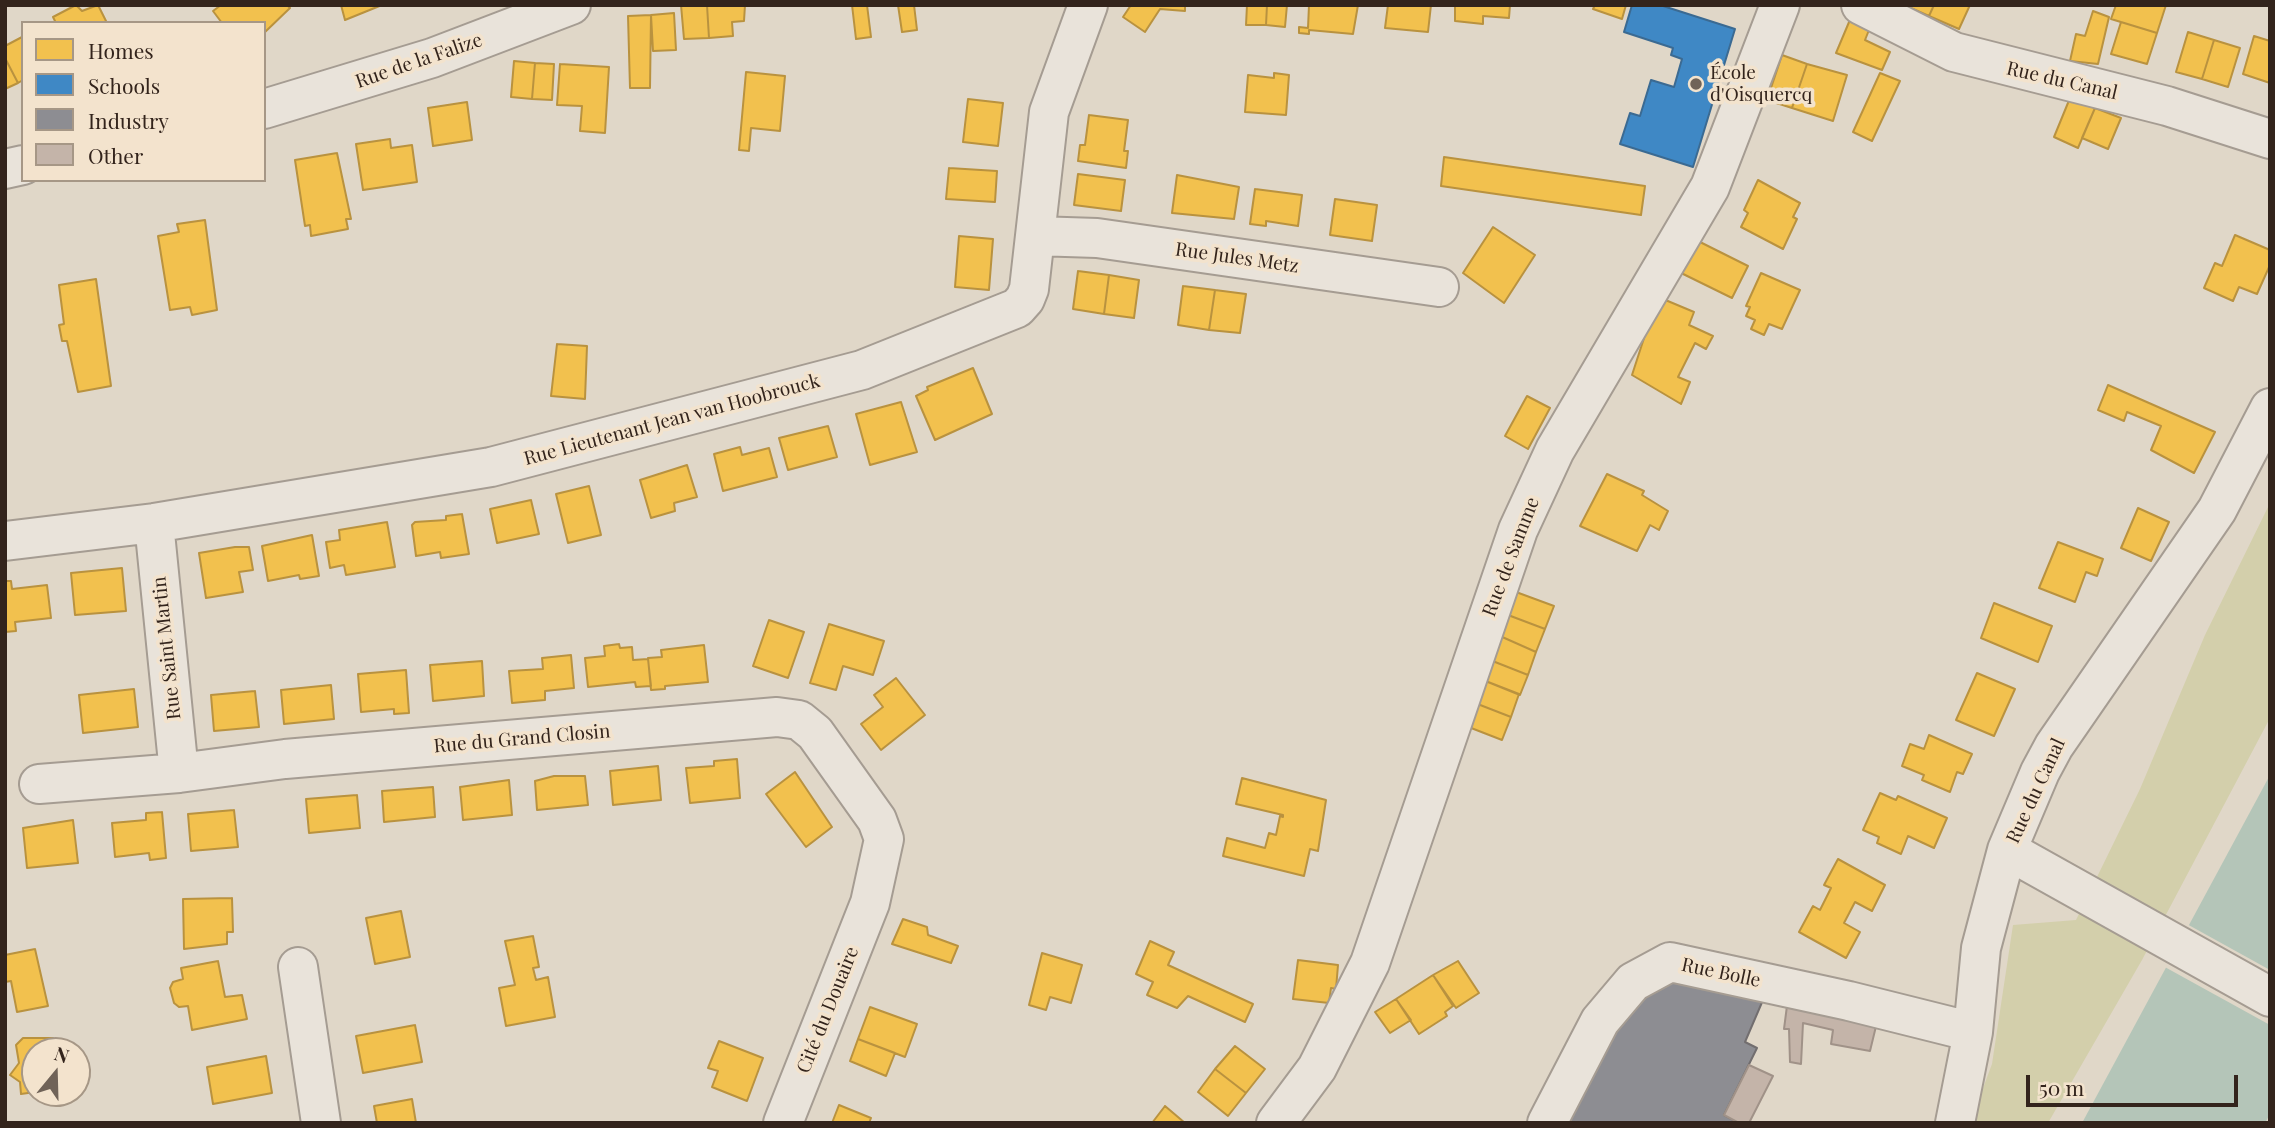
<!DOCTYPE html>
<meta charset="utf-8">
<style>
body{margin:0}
#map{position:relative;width:2275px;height:1128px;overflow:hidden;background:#e0d7c8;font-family:"Playfair Display",serif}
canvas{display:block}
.frame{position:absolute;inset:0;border:7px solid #33241c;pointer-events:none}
.legend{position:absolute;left:21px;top:21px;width:245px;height:161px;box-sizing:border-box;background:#f3e3cd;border:2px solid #a69786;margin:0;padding:9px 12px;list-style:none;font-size:21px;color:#33241c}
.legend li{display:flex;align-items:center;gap:14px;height:35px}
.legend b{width:35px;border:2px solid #a69786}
.north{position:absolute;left:21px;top:1037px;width:70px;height:70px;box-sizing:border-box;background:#f3e3cd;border:2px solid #a69786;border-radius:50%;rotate:19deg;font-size:19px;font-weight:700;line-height:28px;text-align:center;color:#33241c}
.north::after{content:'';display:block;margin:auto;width:24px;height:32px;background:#706358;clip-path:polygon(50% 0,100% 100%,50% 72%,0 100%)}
.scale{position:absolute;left:2026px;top:1075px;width:212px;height:32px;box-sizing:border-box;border:4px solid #33241c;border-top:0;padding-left:9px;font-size:21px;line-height:24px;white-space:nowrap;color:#33241c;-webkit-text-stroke:5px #f3e3cd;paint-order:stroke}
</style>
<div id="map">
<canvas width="2275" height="1128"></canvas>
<div class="frame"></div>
<ul class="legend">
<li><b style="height:19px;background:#f2c14e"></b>Homes</li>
<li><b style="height:19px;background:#3f88c5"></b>Schools</li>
<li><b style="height:19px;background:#8d8d92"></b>Industry</li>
<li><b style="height:19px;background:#c4b4a9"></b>Other</li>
</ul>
<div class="north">N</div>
<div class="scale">50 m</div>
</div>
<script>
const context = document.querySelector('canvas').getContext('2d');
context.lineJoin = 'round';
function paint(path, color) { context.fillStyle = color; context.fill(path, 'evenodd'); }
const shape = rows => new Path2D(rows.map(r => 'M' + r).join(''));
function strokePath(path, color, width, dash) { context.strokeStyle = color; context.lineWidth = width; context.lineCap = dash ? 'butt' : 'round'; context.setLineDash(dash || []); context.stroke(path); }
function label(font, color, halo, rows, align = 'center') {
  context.font = font + ' "Playfair Display",serif'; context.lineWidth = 7; context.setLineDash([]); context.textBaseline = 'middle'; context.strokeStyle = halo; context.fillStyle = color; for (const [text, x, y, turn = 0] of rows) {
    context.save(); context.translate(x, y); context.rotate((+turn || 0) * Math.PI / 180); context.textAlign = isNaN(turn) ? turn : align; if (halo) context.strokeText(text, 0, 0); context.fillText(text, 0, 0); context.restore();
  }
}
const green = shape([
 [2270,503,2270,718,2142,960,2048,1123,1970,1123,1992,1064,2013,925,2076,920,2140,789,2205,635]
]);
const water = shape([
 [2270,775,2270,1114,2265,1123,2082,1123]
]);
const pier = shape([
 [2185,923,2270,970,2270,1025,2163,966]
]);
const homes = shape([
 [76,5,82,11,98,5,107,23,56,23,53,17,76,5],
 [221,5,287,5,290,8,264,33,264,23,222,23,213,11,221,5],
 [341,5,382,5,345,20,341,5],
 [681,5,707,5,709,38,684,39,681,5],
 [707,5,745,5,744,21,732,22,733,36,709,38,707,5],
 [852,5,867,5,871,37,856,39,852,5],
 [898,5,914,5,917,30,902,32,898,5],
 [1131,5,1185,5,1185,11,1160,9,1145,32,1123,17,1131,5],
 [1247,5,1267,5,1266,25,1246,25,1247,5],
 [1267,5,1287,5,1285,27,1266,25,1267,5],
 [1309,5,1358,5,1353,34,1309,30,1309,34,1299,33,1299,27,1308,28,1309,5],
 [1388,5,1431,5,1428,32,1385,28,1388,5],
 [1455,5,1510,5,1509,18,1483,16,1483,24,1455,21,1455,5],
 [1595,5,1626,5,1622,19,1593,9,1595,5],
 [1904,5,1934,5,1929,16,1904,5],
 [1934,5,1970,5,1959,29,1929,16,1934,5],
 [2116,5,2166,5,2157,33,2111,19,2116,5],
 [2093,11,2109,17,2098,64,2070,61,2076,34,2085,36,2093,11],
 [674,13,676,50,653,51,651,15,674,13],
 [651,15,650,88,630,88,628,16,651,15],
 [1852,15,1871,25,1865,40,1890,52,1882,70,1836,53,1852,15],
 [2121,22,2157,33,2147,64,2111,54,2121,22],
 [2188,32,2214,40,2202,79,2176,72,2188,32],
 [2254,36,2270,41,2270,83,2243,74,2254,36],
 [22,37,23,80,18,83,5,58,5,46,22,37],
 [2214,40,2240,48,2228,87,2202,79,2214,40],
 [1782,55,1807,64,1792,108,1767,100,1782,55],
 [5,58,18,83,5,89,5,58],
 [514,61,535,63,532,99,511,97,514,61],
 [535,63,554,64,552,100,532,99,535,63],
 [560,64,609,67,605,133,580,131,582,106,557,105,560,64],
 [1807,64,1847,75,1833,121,1792,108,1807,64],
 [746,72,785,76,780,131,751,128,749,151,739,150,746,72],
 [1274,73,1289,75,1286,115,1245,112,1248,75,1274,78,1274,73],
 [1880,73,1900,81,1872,141,1853,132,1880,73],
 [2070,98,2095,108,2078,148,2054,137,2070,98],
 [968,99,1003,103,998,146,963,142,968,99],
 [467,102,472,140,433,146,428,108,467,102],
 [2095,108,2121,118,2108,149,2082,138,2095,108],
 [1089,115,1128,120,1124,151,1128,151,1126,168,1078,161,1080,145,1085,145,1089,115],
 [390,139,391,148,412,145,417,182,363,190,356,144,390,139],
 [337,153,351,219,346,219,348,229,311,236,310,225,305,226,295,160,337,153],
 [1444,157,1645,186,1641,215,1441,186,1444,157],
 [949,168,997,171,995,202,946,199,949,168],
 [1078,174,1125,180,1121,211,1074,205,1078,174],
 [1177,175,1239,187,1234,219,1172,213,1177,175],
 [1758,180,1800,203,1793,217,1797,219,1783,249,1741,227,1748,213,1744,210,1758,180],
 [1255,189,1302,195,1298,226,1266,221,1266,226,1250,224,1255,189],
 [1335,199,1377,205,1372,241,1330,235,1335,199],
 [205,220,217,310,192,315,190,307,170,310,158,236,179,232,177,224,205,220],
 [1493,227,1535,255,1504,303,1463,273,1493,227],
 [2235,235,2270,250,2270,265,2257,294,2239,287,2233,301,2204,288,2215,263,2222,266,2235,235],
 [959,236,993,239,989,290,955,287,959,236],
 [1692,238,1748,266,1732,298,1675,270,1692,238],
 [1078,271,1109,275,1104,314,1073,309,1078,271],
 [1761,273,1800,290,1782,329,1769,324,1764,335,1751,329,1755,320,1746,316,1750,307,1746,306,1761,273],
 [1109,275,1139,280,1134,318,1104,314,1109,275],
 [96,279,111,386,78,392,67,341,62,341,59,325,64,324,59,285,96,279],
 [1183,286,1215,290,1209,330,1178,325,1183,286],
 [1215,290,1246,294,1240,333,1209,330,1215,290],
 [1663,299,1694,312,1689,325,1713,336,1706,349,1695,343,1678,377,1690,382,1681,404,1632,375,1646,332,1663,299],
 [557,344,587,346,585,399,551,396,557,344],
 [973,368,992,414,935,440,916,396,928,390,927,387,973,368],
 [2108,385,2215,432,2194,473,2151,450,2161,426,2127,412,2124,421,2098,410,2108,385],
 [1527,396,1550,408,1528,449,1505,436,1527,396],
 [901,402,917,452,870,465,856,414,901,402],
 [828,426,837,457,788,470,779,438,828,426],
 [740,447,742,455,769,448,777,477,723,491,714,454,740,447],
 [687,465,697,497,674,503,675,511,651,518,640,480,687,465],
 [1607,474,1644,491,1642,495,1668,511,1659,530,1650,525,1637,551,1580,526,1607,474],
 [589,486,601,535,568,543,556,494,589,486],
 [531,500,539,534,497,543,490,509,531,500],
 [2138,508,2169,522,2151,561,2121,548,2138,508],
 [462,514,469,554,441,558,440,552,416,556,412,525,415,522,446,520,446,516,462,514],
 [387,522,395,567,346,575,344,565,330,568,326,542,340,540,339,530,387,522],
 [312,535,319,576,300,579,299,575,268,581,262,546,312,535],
 [2058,542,2103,559,2097,576,2086,572,2075,602,2039,588,2058,542],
 [235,547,249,547,253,570,239,572,243,592,206,598,199,553,235,547],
 [122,568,126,611,75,615,71,573,122,568],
 [5,581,11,581,12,589,47,585,51,618,15,622,16,631,5,632,5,581],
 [1516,592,1554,606,1545,629,1508,615,1516,592],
 [1994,603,2052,626,2038,662,1981,638,1994,603],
 [1508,615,1545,629,1536,652,1500,636,1508,615],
 [769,620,804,632,788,678,753,666,769,620],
 [829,624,884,641,873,675,843,666,836,690,810,683,829,624],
 [1500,636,1536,652,1528,675,1490,660,1500,636],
 [619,644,620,648,632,647,633,660,648,659,651,686,636,687,635,682,588,687,585,658,605,656,604,646,619,644],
 [704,645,708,682,665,686,665,689,651,690,648,658,662,657,661,650,704,645],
 [571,655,574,688,545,691,545,700,512,703,509,671,543,669,542,658,571,655],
 [1490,660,1528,675,1520,695,1483,680,1490,660],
 [482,661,484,696,433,701,430,665,482,661],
 [406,670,409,713,394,714,394,709,361,712,358,674,406,670],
 [1977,673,2015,689,1994,736,1956,720,1977,673],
 [896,678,925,715,881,750,861,724,883,707,874,695,896,678],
 [1483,680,1519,694,1511,717,1475,703,1483,680],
 [331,685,334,719,284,724,281,690,331,685],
 [134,689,138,727,83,733,79,695,134,689],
 [255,691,259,727,214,731,211,695,255,691],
 [1475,703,1511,717,1502,740,1466,726,1475,703],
 [1929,735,1972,754,1963,774,1957,772,1950,792,1922,780,1924,775,1902,766,1910,744,1924,749,1929,735],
 [737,759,740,798,690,803,686,768,714,766,714,761,737,759],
 [658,766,661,800,613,805,610,771,658,766],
 [795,772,832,827,806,847,766,794,795,772],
 [554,776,585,776,588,805,537,810,535,781,554,776],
 [1242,778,1326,800,1318,851,1310,849,1304,876,1223,856,1227,838,1265,848,1269,833,1276,835,1280,816,1283,817,1283,815,1236,804,1242,778],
 [509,780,512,815,463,820,460,787,509,780],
 [433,787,435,817,384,822,382,791,433,787],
 [1880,793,1896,800,1898,796,1947,818,1934,848,1908,836,1901,854,1877,843,1879,837,1863,830,1880,793],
 [357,795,360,828,309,833,306,799,357,795],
 [234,810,238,847,191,851,188,814,234,810],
 [162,812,166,858,150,860,149,853,115,857,112,823,146,820,146,813,162,812],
 [73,820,78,863,27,868,23,828,73,820],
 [1838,859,1885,885,1872,911,1855,902,1844,923,1860,932,1846,958,1799,932,1813,906,1820,910,1831,888,1824,885,1838,859],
 [232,898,233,932,227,932,227,944,184,949,183,899,232,898],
 [401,911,410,957,375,964,366,918,401,911],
 [903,919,927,927,928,935,958,946,951,963,892,944,903,919],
 [533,936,539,967,533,968,536,980,548,977,555,1017,506,1026,499,988,515,985,505,941,533,936],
 [1150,941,1174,952,1168,965,1253,1004,1245,1022,1188,996,1177,1008,1147,995,1153,982,1136,974,1150,941],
 [35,949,48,1006,17,1012,11,981,5,982,5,955,35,949],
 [1042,953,1082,965,1071,1003,1050,997,1046,1010,1029,1005,1042,953],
 [1298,960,1338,965,1336,989,1331,988,1329,1003,1293,999,1298,960],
 [218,961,225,997,242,995,247,1019,192,1030,188,1006,179,1007,174,1003,170,988,173,982,183,979,181,968,218,961],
 [1458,961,1479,993,1456,1008,1433,975,1458,961],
 [1433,975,1453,1006,1445,1012,1447,1016,1419,1034,1396,999,1433,975],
 [1396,999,1411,1020,1390,1033,1375,1012,1396,999],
 [870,1007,917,1024,905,1057,858,1039,870,1007],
 [415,1025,422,1062,363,1073,356,1036,415,1025],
 [23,1038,53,1038,55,1051,35,1051,35,1092,21,1094,20,1082,10,1075,19,1063,16,1045,23,1038],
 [858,1039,895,1053,886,1076,850,1061,858,1039],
 [719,1041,763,1058,747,1101,712,1087,718,1071,708,1068,719,1041],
 [1235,1046,1265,1069,1246,1093,1215,1069,1235,1046],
 [266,1056,272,1093,213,1104,207,1067,266,1056],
 [1215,1069,1246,1093,1228,1116,1198,1092,1215,1069],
 [412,1099,416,1123,377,1123,374,1106,412,1099],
 [839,1105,871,1118,869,1123,832,1123,839,1105],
 [1165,1106,1185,1123,1152,1123,1165,1106]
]);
const schools = shape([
 [1632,5,1660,5,1735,29,1693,167,1620,144,1630,113,1640,116,1651,80,1674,87,1682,59,1671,55,1673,48,1624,32,1632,5]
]);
const industry = shape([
 [1679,981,1763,1000,1745,1042,1757,1048,1724,1115,1739,1123,1565,1123,1634,1000,1646,988,1679,981]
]);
const building = shape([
 [1788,998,1878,1018,1870,1051,1831,1044,1833,1030,1803,1023,1801,1064,1790,1062,1789,1029,1784,1029,1788,998],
 [1749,1065,1773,1076,1749,1123,1739,1123,1724,1115,1749,1065]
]);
const minor = shape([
 [1861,5,1954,52,2167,106,2270,139],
 [264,109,432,58,571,5],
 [5,169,23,165],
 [1035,236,1097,238,1439,287],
 [154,523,179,773],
 [5,541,154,523,491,467,862,370,1017,308,1025,299,1029,289,1049,112,1088,5],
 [39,784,179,773,285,759,777,717,799,720,815,733,877,820,884,839,870,903,783,1123],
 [2007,850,2270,997],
 [298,967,321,1123],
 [1276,1123,1317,1068,1370,963,1518,530,1555,450,1710,187,1780,5],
 [1547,1123,1600,1021,1633,982,1670,962,1849,1001,1973,1032],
 [1955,1123,1973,1032,1981,948,2007,850,2040,772,2054,746,2217,510,2270,408]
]);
const markers = [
 [1696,84,7,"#706358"]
];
const streetNames = [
 ["Rue de la Falize",419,61,-19],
 ["Rue du Canal",2062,81,13],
 ["Rue Jules Metz",1237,258,8],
 ["Rue Lieutenant Jean van Hoobrouck",672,420,-15],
 ["Rue de Samme",1511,557,-69],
 ["Rue Saint Martin",167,648,-96],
 ["Rue du Grand Closin",522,739,-5],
 ["Rue du Canal",2036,791,-65],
 ["Rue Bolle",1721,973,12],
 ["Cité du Douaire",828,1010,-68]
];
const poiNames = [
 ["École",1710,73],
 ["d'Oisquercq",1710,95]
];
paint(green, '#d3cfab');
paint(water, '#b4c5b8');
paint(pier, '#e0d7c8');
paint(homes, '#f2c14e');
strokePath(homes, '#b9923f', 2);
paint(schools, '#3f88c5');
strokePath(schools, '#3b6a92', 2);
paint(industry, '#8d8d92');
strokePath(industry, '#726e6f', 2);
paint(building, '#c4b4a9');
strokePath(building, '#a09288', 2);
strokePath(minor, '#a59c92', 42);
strokePath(minor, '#e9e3da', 38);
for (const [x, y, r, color] of markers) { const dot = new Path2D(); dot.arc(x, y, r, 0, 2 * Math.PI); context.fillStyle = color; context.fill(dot); strokePath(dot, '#f3e3cd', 2.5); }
label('19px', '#33241c', '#f3e3cd', streetNames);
label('19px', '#33241c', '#f3e3cd', poiNames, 'left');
</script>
